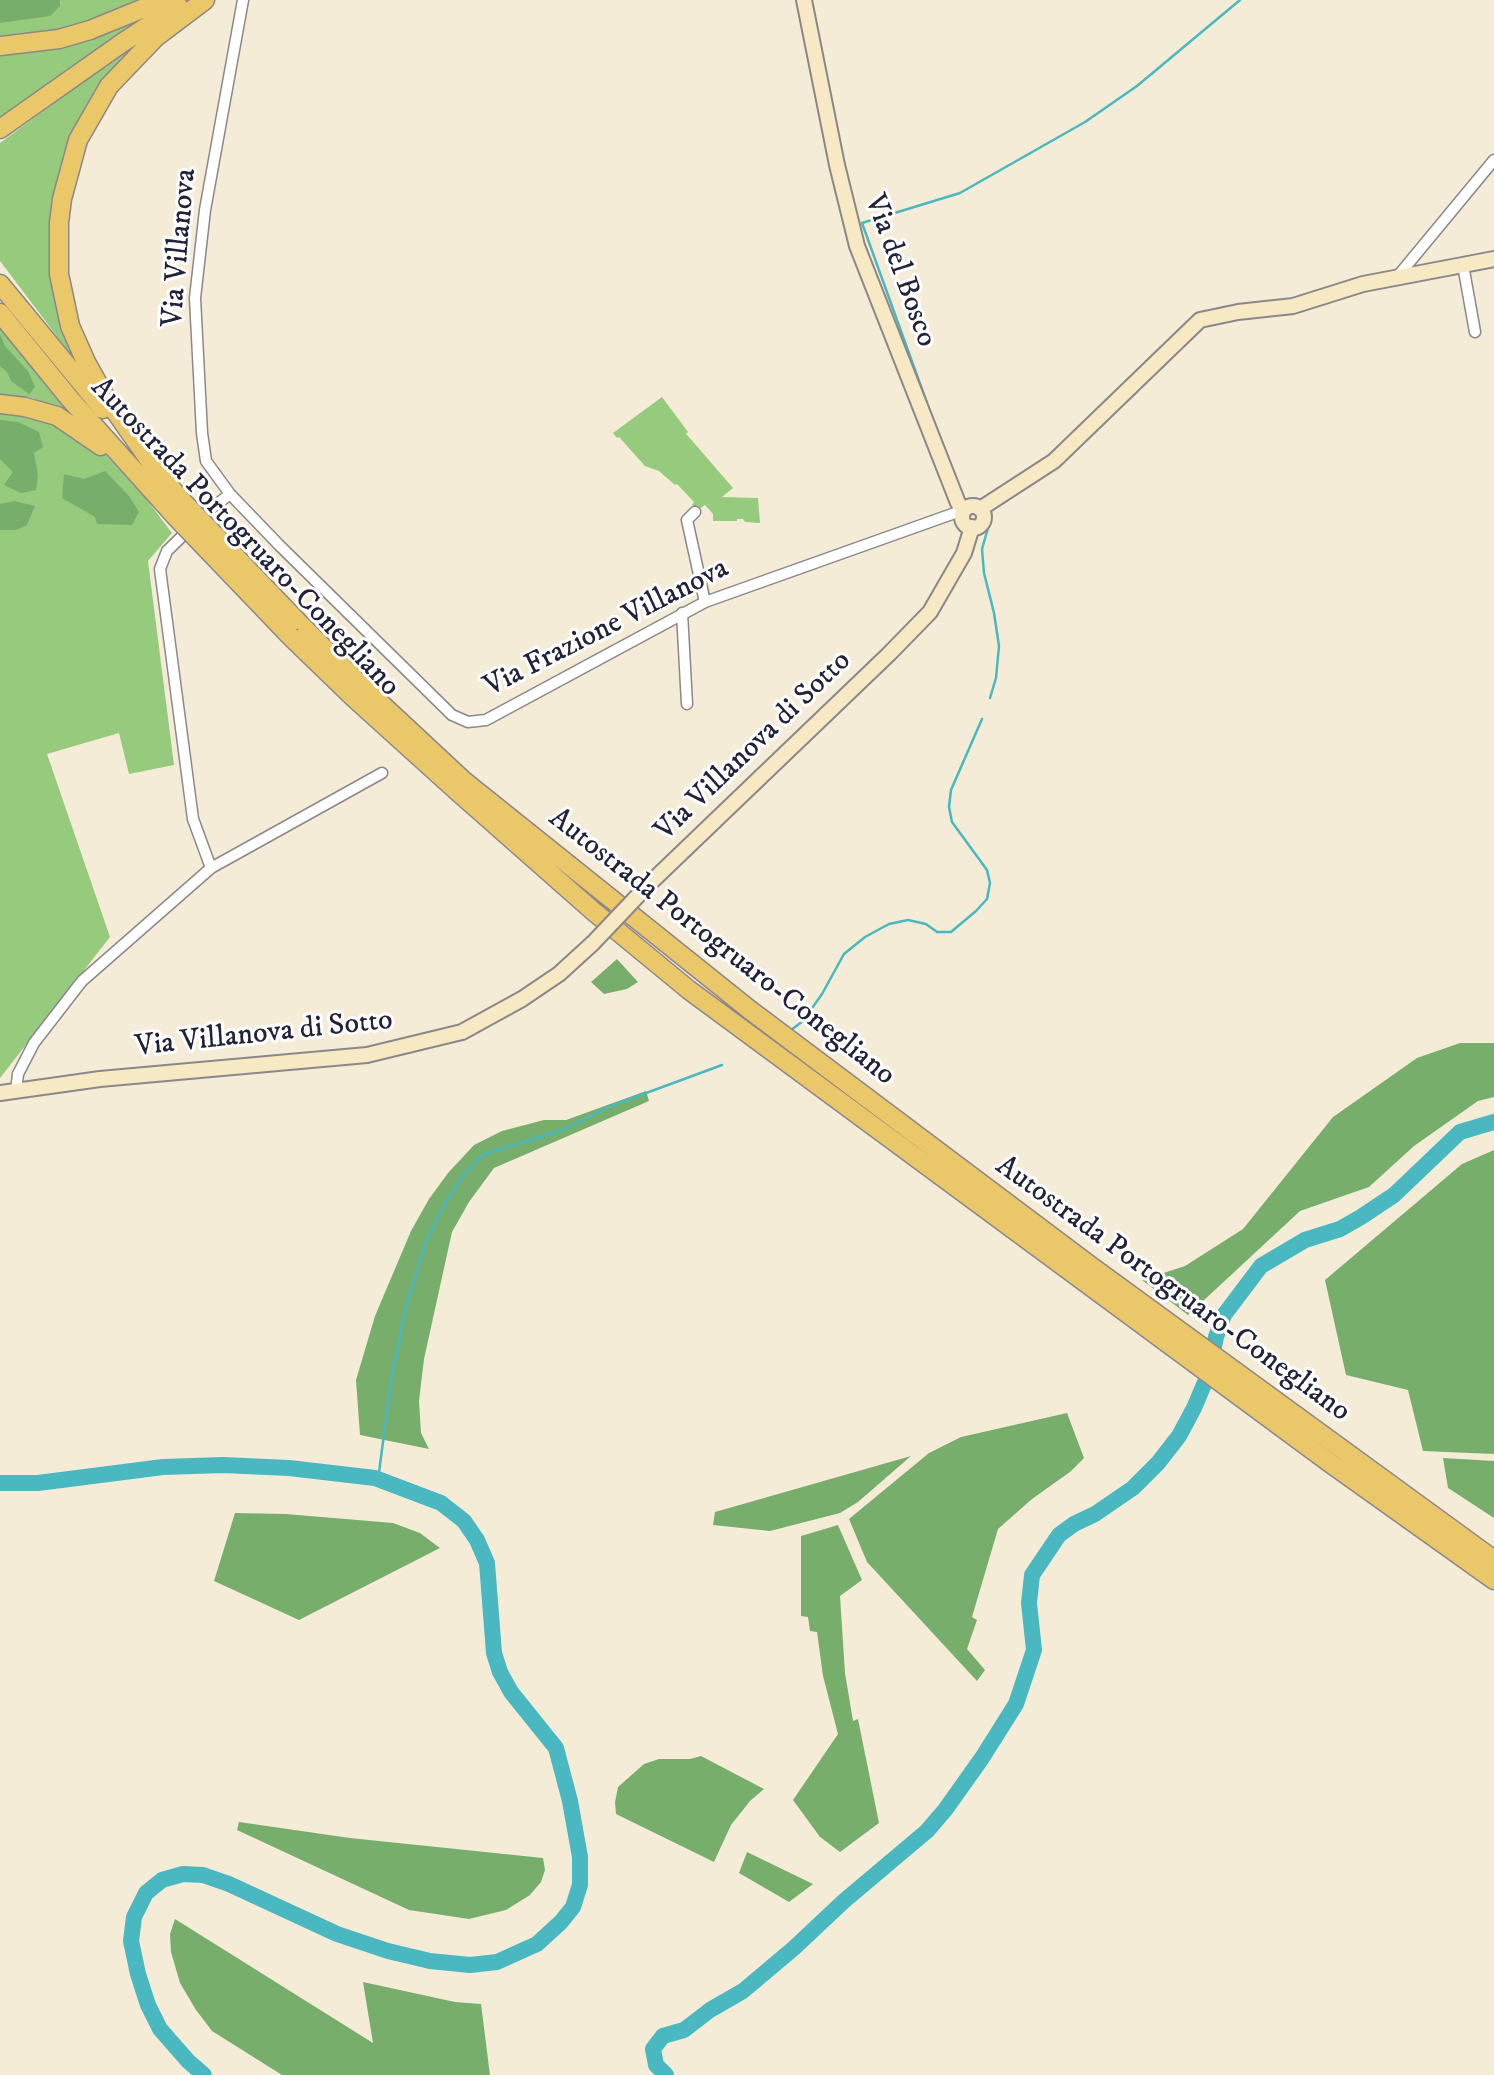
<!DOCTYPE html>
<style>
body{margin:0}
canvas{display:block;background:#f5ecd8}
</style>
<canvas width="1494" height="2075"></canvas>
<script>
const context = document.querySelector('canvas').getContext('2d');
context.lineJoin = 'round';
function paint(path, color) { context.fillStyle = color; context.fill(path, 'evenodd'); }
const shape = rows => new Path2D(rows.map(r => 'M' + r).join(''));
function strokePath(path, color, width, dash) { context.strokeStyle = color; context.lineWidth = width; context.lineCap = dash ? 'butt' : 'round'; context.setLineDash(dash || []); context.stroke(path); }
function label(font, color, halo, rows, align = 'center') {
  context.font = font + ' "IM FELL DW Pica",serif'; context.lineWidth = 6; context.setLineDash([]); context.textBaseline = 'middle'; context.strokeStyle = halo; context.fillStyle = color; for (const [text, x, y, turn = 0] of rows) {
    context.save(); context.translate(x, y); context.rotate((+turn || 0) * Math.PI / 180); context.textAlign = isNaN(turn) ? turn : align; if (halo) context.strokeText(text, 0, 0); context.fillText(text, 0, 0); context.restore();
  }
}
const green = shape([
 [0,0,137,0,81,26,21,38,0,39],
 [144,17,0,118,0,52,22,53,80,40],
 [157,27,90,106,54,230,84,372,0,261,0,143],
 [0,323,77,418,33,398,0,394],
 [662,397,688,432,686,434,688,436,733,488,722,497,758,498,760,523,745,522,743,519,737,519,737,521,713,521,713,514,705,505,697,511,692,505,694,502,677,484,675,485,659,471,645,466,619,437,617,438,613,433],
 [0,409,63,423,106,455,144,496,172,533,148,561,174,765,129,774,119,733,47,754,110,937,0,1078]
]);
const forest = shape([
 [0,0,60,0,60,6,50,16,0,23],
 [0,334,5,346,28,371,35,387,29,394,11,381,7,372,0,366],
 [0,420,18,422,39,432,43,447,34,453,38,475,36,490,21,493,4,485,13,472,0,459],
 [105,471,129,496,139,512,132,525,97,524,95,517,62,498,64,474,84,479],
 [15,501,35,506,27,525,16,530,0,530,0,504],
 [617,959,638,982,627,989,604,994,591,982],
 [1460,1043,1494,1043,1494,1097,1478,1101,1414,1146,1369,1187,1300,1211,1188,1315,1142,1280,1185,1266,1243,1229,1333,1117,1417,1058],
 [646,1091,649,1101,494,1168,469,1202,452,1232,424,1359,419,1401,421,1433,429,1449,360,1435,356,1380,375,1316,411,1231,429,1199,448,1173,474,1145,502,1131,544,1120,566,1120],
 [1494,1150,1494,1454,1423,1451,1408,1390,1346,1375,1325,1280,1462,1164],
 [1067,1413,1084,1458,1070,1472,1032,1499,998,1529,972,1617,977,1620,967,1649,985,1670,977,1681,867,1562,849,1519,929,1453,961,1437],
 [911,1456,858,1502,840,1513,770,1531,713,1525,715,1512],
 [1443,1458,1494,1461,1494,1518,1448,1488],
 [235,1513,286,1514,393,1523,420,1533,440,1548,299,1620,214,1581],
 [838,1525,862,1580,840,1596,845,1673,853,1721,858,1719,879,1823,840,1852,820,1837,793,1800,838,1734,823,1676,817,1632,810,1631,808,1617,801,1616,801,1536],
 [701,1756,764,1789,750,1801,731,1825,714,1862,616,1814,615,1802,618,1787,644,1764,659,1759,690,1759],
 [239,1822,350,1838,543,1858,545,1870,541,1882,530,1895,506,1910,469,1919,409,1910,237,1830],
 [747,1852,813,1884,789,1902,739,1873],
 [175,1919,373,2043,363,1982,455,2002,481,2004,490,2075,282,2075,212,2031,196,2010,180,1983,171,1952,170,1934]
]);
const stream = shape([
 [932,417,862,223,960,193,1085,122,1137,86,1240,0],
 [988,528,982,549,984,573,994,613,999,646,996,678,990,698],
 [791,1030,803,1021,822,994,844,954,865,937,889,924,908,920,926,924,937,932,951,932,976,911,987,899,990,883,987,870,952,822,949,807,951,790,982,719],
 [378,1480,391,1381,406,1307,426,1242,445,1203,465,1173,484,1154,563,1130,611,1106,722,1065]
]);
const river = shape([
 [0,1483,38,1483,163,1467,223,1465,289,1468,375,1478,441,1503,464,1521,477,1540,487,1563,494,1653,500,1672,511,1692,556,1748,570,1801,580,1857,580,1885,573,1907,561,1922,537,1944,497,1962,470,1965,430,1961,388,1951,337,1934,229,1884,203,1875,183,1874,162,1880,146,1893,134,1917,131,1941,138,1974,148,2005,160,2029,188,2061,204,2075],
 [666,2075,656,2065,653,2049,663,2036,684,2030,710,2010,743,1991,794,1948,844,1901,927,1831,945,1810,982,1758,1016,1704,1034,1650,1029,1603,1032,1575,1059,1535,1074,1524,1095,1514,1133,1488,1158,1463,1179,1436,1194,1408,1208,1375,1216,1337,1224,1315,1261,1266,1305,1240,1340,1229,1361,1217,1394,1195,1460,1132,1494,1122]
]);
const street = shape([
 [243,0,205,210,195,298,202,433,206,461,230,494,279,545,452,715,468,722,486,720,705,602,955,513,963,512],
 [1463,265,1475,332],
 [1398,276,1494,160],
 [695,512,687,520,705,602],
 [682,613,687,704],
 [211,868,193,819,160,569,167,551,207,512,230,494],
 [16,1091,18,1074,34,1043,82,981,211,868,382,773]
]);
const secondary = shape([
 [804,0,837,165,857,246,958,503,964,510],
 '962 517a11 11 0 1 1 22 0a11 11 0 1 1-22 0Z',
 [980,509,1054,461,1200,320,1238,312,1293,306,1363,284,1494,259],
 [648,885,889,654,930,612,964,553,972,527],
 [0,1093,100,1079,367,1055,462,1032,522,999,559,974,593,943]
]);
const highway = shape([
 [0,46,59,39,90,30,164,0],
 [0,129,122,43,178,6],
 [0,284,103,409],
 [0,313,70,399,175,516],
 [0,404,25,407,57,416,101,446],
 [151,465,183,502],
 [157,471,106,398,86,362,70,326,59,274,59,223,62,199,78,140,109,86,156,37,205,0],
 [296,620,362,686,464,781,750,1010,1092,1267,1494,1560],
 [291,637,353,697,457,791,593,911,689,990,1330,1463,1494,1580]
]);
const secondaryBridge = shape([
 [593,943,648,885]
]);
const highwayBridge = shape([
 [183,502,296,620],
 [175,516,291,637]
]);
const streetNames = [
 ["Via Villanova",181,248,-85],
 ["Via del Bosco",899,271,70],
 ["Autostrada Portogruaro-Conegliano",244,538,46],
 ["Via Frazione Villanova",607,629,-27],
 ["Via Villanova di Sotto",754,747,-44],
 ["Autostrada Portogruaro-Conegliano",721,948,38],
 ["Via Villanova di Sotto",264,1035,-6],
 ["Autostrada Portogruaro-Conegliano",1172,1290,36]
];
paint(green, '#96ca7c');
paint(forest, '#78ae6c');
strokePath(stream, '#49b8c1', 2.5);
strokePath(river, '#49b8c1', 16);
strokePath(street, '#8c878a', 13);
strokePath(secondary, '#8c878a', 18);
strokePath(highway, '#8c878a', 21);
strokePath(street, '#fff', 10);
strokePath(secondary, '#f7e9c3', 14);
strokePath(highway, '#eac769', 18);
strokePath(secondaryBridge, '#8c878a', 18, []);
strokePath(highwayBridge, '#8c878a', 21, []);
strokePath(secondaryBridge, '#f7e9c3', 14);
strokePath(highwayBridge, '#eac769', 18);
label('30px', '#22223b', '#fff', streetNames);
</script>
